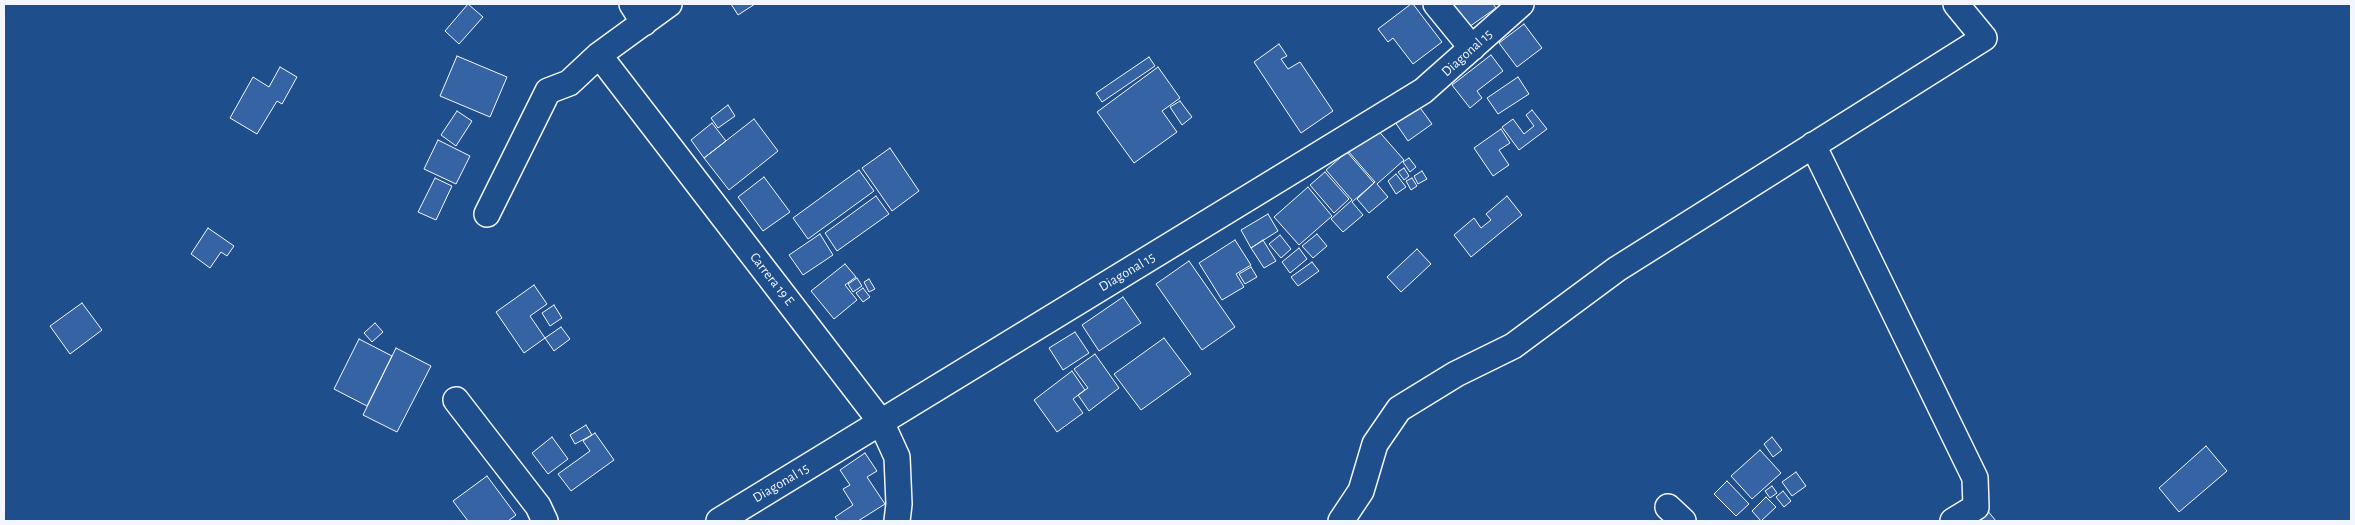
<!DOCTYPE html>
<style>
body{margin:0}
#map{position:relative;width:2355px;height:525px;overflow:hidden;background:#1f4e8c;font-family:"Alegreya Sans",sans-serif}
canvas{display:block}
.frame{position:absolute;inset:0;border:5px solid #f2f6ff;pointer-events:none}
</style>
<div id="map">
<canvas width="2355" height="525"></canvas>
<div class="frame"></div>
</div>
<script>
const context = document.querySelector('canvas').getContext('2d');
context.lineJoin = 'round';
function paint(path, color) { context.fillStyle = color; context.fill(path, 'evenodd'); }
const shape = rows => new Path2D(rows.map(r => 'M' + r).join(''));
function strokePath(path, color, width, dash) { context.strokeStyle = color; context.lineWidth = width; context.lineCap = dash ? 'butt' : 'round'; context.setLineDash(dash || []); context.stroke(path); }
function label(font, color, halo, rows, align = 'center') {
  context.font = font + ' "Alegreya Sans",sans-serif'; context.lineWidth = 4; context.setLineDash([]); context.textBaseline = 'middle'; context.strokeStyle = halo; context.fillStyle = color; for (const [text, x, y, turn = 0] of rows) {
    context.save(); context.translate(x, y); context.rotate((+turn || 0) * Math.PI / 180); context.textAlign = isNaN(turn) ? turn : align; if (halo) context.strokeText(text, 0, 0); context.fillText(text, 0, 0); context.restore();
  }
}
const building = shape([
 [468,4,483,17,459,44,445,31,468,4],
 [731,4,755,4,738,15,731,4],
 [1411,4,1413,4,1442,42,1413,64,1393,38,1388,42,1378,29,1411,4],
 [1448,4,1493,4,1496,8,1466,29,1448,4],
 [1524,24,1542,48,1517,67,1499,43,1524,24],
 [1279,44,1287,56,1281,59,1288,69,1300,62,1333,111,1301,133,1254,62,1279,44],
 [1491,55,1503,71,1477,91,1482,98,1470,108,1452,85,1491,55],
 [457,56,507,77,490,117,440,96,457,56],
 [1149,57,1155,66,1102,102,1096,93,1149,57],
 [280,67,297,77,282,104,277,101,257,134,230,118,253,77,269,87,280,67],
 [1158,67,1180,98,1162,111,1177,132,1134,163,1097,112,1158,67],
 [1518,77,1529,94,1498,114,1487,98,1518,77],
 [1180,101,1192,117,1182,125,1170,107,1180,101],
 [728,105,735,116,718,128,711,118,728,105],
 [1418,105,1432,124,1408,141,1395,122,1418,105],
 [1532,110,1547,129,1519,150,1502,127,1513,119,1524,134,1534,126,1526,115,1532,110],
 [457,111,472,121,456,146,441,135,457,111],
 [754,119,778,151,729,190,704,158,754,119],
 [712,123,726,141,704,158,691,140,712,123],
 [1375,127,1404,160,1377,184,1388,197,1369,213,1357,199,1375,182,1348,151,1375,127],
 [1501,129,1510,143,1499,150,1509,165,1493,176,1474,148,1501,129],
 [438,140,470,156,456,184,424,169,438,140],
 [890,148,919,191,892,211,862,168,890,148],
 [1347,152,1374,183,1352,202,1363,215,1343,232,1331,219,1352,200,1326,170,1347,152],
 [1409,158,1416,167,1410,172,1403,162,1409,158],
 [1404,168,1409,176,1404,180,1398,172,1404,168],
 [859,170,874,191,808,239,793,218,859,170],
 [1422,171,1427,179,1418,184,1414,176,1422,171],
 [1325,172,1349,199,1334,213,1310,185,1325,172],
 [1396,174,1406,187,1396,194,1388,181,1396,174],
 [764,177,790,212,763,231,738,197,764,177],
 [435,178,452,186,436,220,418,212,435,178],
 [1412,178,1417,186,1411,190,1406,181,1412,178],
 [1308,187,1332,216,1299,245,1274,217,1308,187],
 [876,196,889,214,837,251,825,233,876,196],
 [1507,196,1522,215,1471,257,1454,235,1474,218,1481,228,1491,220,1486,214,1507,196],
 [1268,214,1278,231,1251,248,1241,230,1268,214],
 [208,228,234,246,227,256,221,252,210,268,191,254,208,228],
 [820,234,833,255,803,275,789,255,820,234],
 [1317,234,1327,246,1313,258,1302,246,1317,234],
 [1280,235,1291,249,1281,258,1269,244,1280,235],
 [1235,240,1251,265,1236,274,1244,287,1222,300,1199,263,1235,240],
 [1263,240,1276,261,1264,268,1251,248,1263,240],
 [1299,248,1307,259,1290,273,1282,262,1299,248],
 [1417,249,1431,264,1401,292,1387,277,1417,249],
 [1189,261,1235,327,1202,350,1156,284,1189,261],
 [1312,262,1319,271,1298,286,1291,277,1312,262],
 [845,264,856,277,845,285,857,300,834,319,811,291,845,264],
 [1251,267,1257,277,1245,284,1239,274,1251,267],
 [857,278,862,286,853,292,848,284,857,278],
 [869,279,875,289,869,292,864,282,869,279],
 [534,285,547,304,530,316,545,338,524,353,496,312,534,285],
 [863,288,870,297,863,302,856,293,863,288],
 [1123,297,1141,323,1099,351,1082,325,1123,297],
 [82,303,102,330,70,354,50,326,82,303],
 [554,305,562,318,550,326,542,313,554,305],
 [375,323,383,332,372,342,364,333,375,323],
 [561,327,570,339,554,351,545,338,561,327],
 [1075,332,1089,353,1063,370,1049,348,1075,332],
 [1164,338,1191,374,1141,410,1114,374,1164,338],
 [359,339,392,356,367,406,334,389,359,339],
 [396,348,431,366,397,432,363,415,396,348],
 [1095,354,1119,388,1089,411,1078,395,1088,388,1074,369,1095,354],
 [1072,371,1085,390,1073,399,1083,413,1057,432,1034,400,1072,371],
 [586,425,592,435,575,444,570,435,586,425],
 [595,433,614,460,571,491,558,474,590,451,583,441,595,433],
 [552,437,568,459,548,474,532,453,552,437],
 [1772,437,1782,450,1773,457,1764,444,1772,437],
 [2206,446,2227,471,2179,512,2159,488,2206,446],
 [1760,450,1781,473,1752,499,1731,476,1760,450],
 [865,453,877,471,867,477,885,504,858,521,838,521,835,517,853,505,843,489,850,485,840,470,865,453],
 [1796,472,1806,486,1792,496,1782,482,1796,472],
 [487,476,516,515,508,521,468,521,453,501,487,476],
 [1727,481,1749,504,1736,516,1714,494,1727,481],
 [1772,486,1777,493,1770,498,1765,491,1772,486],
 [1783,491,1791,501,1784,507,1776,497,1783,491],
 [1766,497,1776,507,1761,521,1752,511,1766,497],
 [1987,510,1996,521,1973,521,1987,510]
]);
const minor = shape([
 [632,4,644,23],
 [1436,4,1472,48],
 [599,55,881,422,897,457,899,504,897,521],
 [1813,145,1975,478,1976,507,1953,521],
 [487,214,548,91,569,83,599,55,669,4],
 [456,400,538,506,545,521],
 [1668,507,1683,521],
 [719,521,1423,91,1521,4],
 [1341,521,1361,491,1375,444,1399,409,1456,374,1513,346,1617,269,1984,38,1956,4]
]);
const streetNames = [
 ["Diagonal 15",1467,53,-42],
 ["Diagonal 15",1127,272,-31],
 ["Carrera 19 E",772,279,52],
 ["Diagonal 15",781,483,-31]
];
paint(building, '#3563a3');
strokePath(building, '#f2f6ff', 1);
strokePath(minor, '#f2f6ff', 28);
strokePath(minor, '#1f4e8c', 25);
label('14px', '#f2f6ff', '#1f4e8c', streetNames);
</script>
